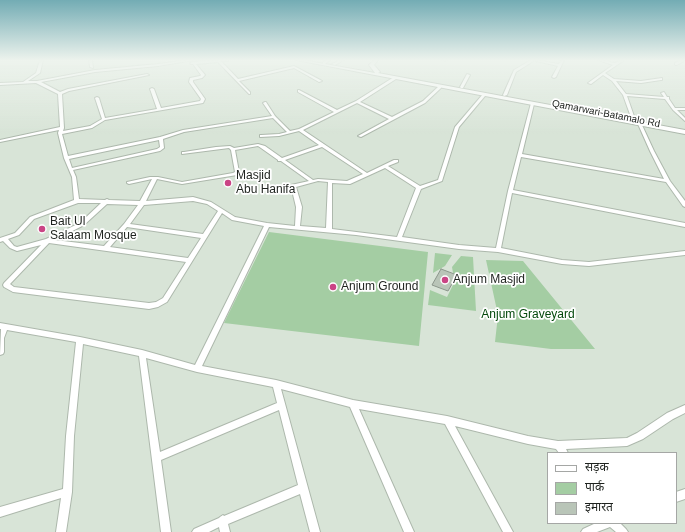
<!DOCTYPE html>
<meta charset="utf-8">
<style>
body{margin:0}
#map{position:relative;width:685px;height:532px;overflow:hidden;background:#d8e4d7;font-family:Arial,"Noto Sans Devanagari",sans-serif}
canvas{display:block}
.legend{position:absolute;left:547px;top:452px;width:130px;height:72px;box-sizing:border-box;background:#fff;border:1px solid #a5a7a5;margin:0;padding:5px 7px;list-style:none;font-size:12px;color:#1e221e}
.legend li{display:flex;align-items:center;gap:8px;height:20px}
.legend b{width:20px;border:1px solid #a5a7a5}
</style>
<div id="map">
<canvas width="685" height="532"></canvas>
<ul class="legend">
<li><b style="height:5px;background:#fff"></b>सड़क</li>
<li><b style="height:11px;background:#a4cda3"></b>पार्क</li>
<li><b style="height:11px;background:#b9c5b8"></b>इमारत</li>
</ul>
</div>
<script>
const context = document.querySelector('canvas').getContext('2d');
context.lineJoin = 'round';
function paint(path, color) { context.fillStyle = color; context.fill(path, 'evenodd'); }
const shape = rows => new Path2D(rows.map(r => 'M' + r).join(''));
function strokePath(path, color, width, dash) { context.strokeStyle = color; context.lineWidth = width; context.lineCap = dash ? 'butt' : 'round'; context.setLineDash(dash || []); context.stroke(path); }
function label(font, color, halo, rows, align = 'center') {
  context.font = font + ' Arial,sans-serif'; context.lineWidth = 3.5; context.setLineDash([]); context.textBaseline = 'middle'; context.strokeStyle = halo; context.fillStyle = color; for (const [text, x, y, turn = 0] of rows) {
    context.save(); context.translate(x, y); context.rotate((+turn || 0) * Math.PI / 180); context.textAlign = isNaN(turn) ? turn : align; if (halo) context.strokeText(text, 0, 0); context.fillText(text, 0, 0); context.restore();
  }
}
const green = shape([
 [269,232,428,252,419,346,224,323],
 [435,253,452,255,445,266,433,273],
 [461,256,473,257,476,311,428,305,430,290,447,297,458,275,453,273,452,267],
 [486,260,523,261,595,349,551,349,495,342,498,315]
]);
const building = shape([
 [441,269,457,275,448,291,432,285,441,269]
]);
const minor = shape([
 [40,60,43,60,40,73,28,81,37,81,95,70,158,64,188,60,194,60,158,66,95,72,41,82,60,92,68,89,147,74,149,75,69,91,62,94,64,128,63,131,90,126,102,119,95,98,97,97,99,98,105,118,157,109,150,89,152,88,154,89,161,108,200,101,201,99,189,82,190,78,200,76,201,75,193,64,191,64,190,63,192,62,217,60,228,60,228,61,221,61,238,79,294,66,322,81,319,82,294,68,239,81,250,92,250,94,249,94,218,62,196,64,205,75,202,78,193,80,193,82,205,99,203,103,105,120,92,128,62,134,68,156,160,137,183,130,272,116,263,103,265,102,266,102,275,116,290,131,299,129,334,112,298,92,298,90,299,90,337,110,356,101,394,77,396,77,396,79,360,102,392,117,423,101,439,86,441,86,441,88,425,103,361,137,358,136,389,119,357,103,303,130,367,173,394,160,398,160,398,162,388,166,420,186,438,180,455,127,483,94,485,94,485,96,459,127,442,181,421,189,402,237,459,245,496,248,508,191,531,103,534,104,522,154,664,179,650,151,638,124,641,123,654,151,670,181,685,201,685,207,683,206,666,182,521,157,513,190,685,223,685,227,512,193,501,248,562,260,589,262,685,251,685,255,589,266,562,264,498,252,459,249,356,235,269,227,202,366,276,380,353,400,447,416,528,436,558,441,627,438,637,433,667,413,685,405,685,413,673,419,643,439,627,446,566,449,568,453,559,453,556,449,528,444,455,426,513,532,503,532,445,424,359,409,414,532,404,532,350,407,281,389,320,532,310,532,300,494,228,524,230,532,220,532,219,527,209,532,192,532,194,529,219,518,220,517,223,515,224,516,298,485,279,410,161,460,171,532,161,532,139,356,83,344,74,436,72,492,66,532,56,532,61,498,0,517,0,507,63,489,66,436,76,342,7,330,4,338,4,352,3,354,0,355,1,329,0,329,0,323,80,337,142,350,195,365,264,226,232,220,222,213,167,302,158,307,149,309,13,292,4,287,3,285,4,283,41,245,17,251,10,248,3,241,0,242,0,238,15,233,30,217,74,200,72,177,64,158,58,133,59,130,0,142,0,140,60,127,58,94,36,83,0,85,0,83,23,82,36,73,40,60],
 [273,118,287,132,279,134,261,135,260,135,260,137,279,136,299,131,319,145,282,158,265,146,258,144,234,148,230,146,216,147,184,152,182,152,182,154,229,148,231,150,235,172,233,173,182,182,158,177,150,177,127,182,127,183,129,184,152,179,140,201,109,200,107,199,105,200,79,199,76,177,73,170,160,151,164,148,163,139,184,132,273,118],
 [159,140,160,147,157,149,72,168,69,159,159,140],
 [258,146,261,148,278,160,278,161,281,161,309,181,291,185,291,186,296,207,295,226,267,223,235,217,211,202,193,197,146,201,157,179,182,184,237,175,239,172,235,150,258,146],
 [322,147,363,174,347,181,318,179,313,180,285,160,322,147],
 [385,168,416,188,397,237,332,229,332,183,350,184,385,168],
 [318,181,328,182,326,228,300,226,302,207,296,187,318,181],
 [193,201,207,204,218,211,203,234,130,224,144,205,193,201],
 [78,203,101,203,80,223,46,239,17,247,14,246,8,239,19,235,34,219,78,203],
 [107,204,138,205,124,224,104,246,55,240,84,225,107,204],
 [127,227,201,238,188,258,110,247,127,227],
 [49,243,186,262,163,298,156,302,149,303,14,287,10,284,49,243],
 [146,358,197,372,273,387,277,403,160,452,146,358],
 [89,60,92,60,93,68,90,67,89,60],
 [327,60,330,60,325,64,323,64,323,62,327,60],
 [340,60,344,60,335,65,332,64,340,60],
 [442,60,447,60,445,61,442,60],
 [531,60,535,60,516,72,507,95,504,96,503,95,514,70,531,60],
 [536,60,559,64,561,60,564,60,556,77,554,78,552,77,558,66,536,61,536,60],
 [598,60,602,60,615,63,621,60,623,60,623,61,605,73,614,79,641,81,662,78,662,80,661,80,641,83,616,81,626,94,664,97,661,93,664,92,667,97,669,97,669,99,675,108,685,108,685,110,677,110,685,118,685,121,673,110,665,99,627,96,635,119,632,120,623,95,612,81,603,75,591,84,588,83,613,65,598,60],
 [681,60,685,60,677,65,675,65,675,63,681,60],
 [467,74,470,75,463,88,461,88,460,87,467,74],
 [685,489,685,499,676,502,676,492,685,489],
 [596,523,620,523,626,529,628,532,616,532,610,527,597,532,581,532,583,529,596,523]
]);
const primary = shape([
 [296,60,303,60,375,73,369,65,374,60,378,60,374,65,380,72,378,73,685,130,685,134,296,60]
]);
const markers = [
 [228,183,4,"#ca4485"],
 [42,229,4,"#ca4485"],
 [445,280,4,"#ca4485"],
 [333,287,4,"#ca4485"]
];
const farStreetnames = [
 ["Qamarwari-Batamalo Rd",606,114,11]
];
const poiNames = [
 ["Masjid",236,176],
 ["Abu Hanifa",236,190],
 ["Bait Ul",50,222],
 ["Salaam Mosque",50,236],
 ["Anjum Masjid",453,280],
 ["Anjum Ground",341,287]
];
const parkNames = [
 ["Anjum Graveyard",528,315]
];
paint(green, '#a4cda3');
paint(building, '#b9c5b8');
strokePath(building, '#8b968b', 1);
strokePath(minor, '#adb8ac', 2);
strokePath(primary, '#adb8ac', 2);
paint(minor, '#fff');
paint(primary, '#fff');
const sky = context.createLinearGradient(0, 0, 0, 134);
sky.addColorStop(0, '#73acb4');
sky.addColorStop(0.45, '#edf3ed');
sky.addColorStop(1, '#edf3ed00');
context.fillStyle = sky;
context.fillRect(0, 0, 685, 134);
for (const [x, y, r, color] of markers) { const dot = new Path2D(); dot.arc(x, y, r, 0, 2 * Math.PI); context.fillStyle = color; context.fill(dot); strokePath(dot, '#fff', 1.5); }
label('10px', '#1e221e', '#fff', farStreetnames);
label('12px', '#1e221e', '#fff', poiNames, 'left');
label('12px', '#04490c', '#fff', parkNames);
</script>
